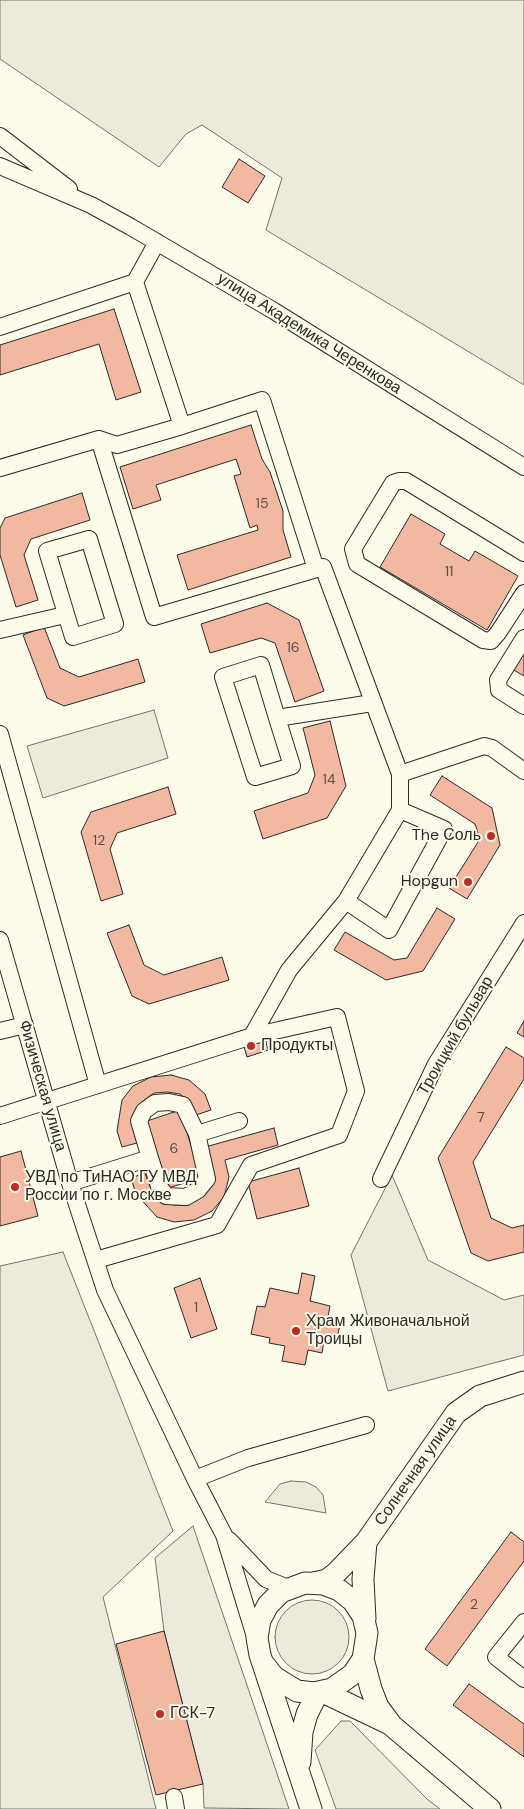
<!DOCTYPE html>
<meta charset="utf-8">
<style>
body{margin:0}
canvas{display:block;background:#fdfbea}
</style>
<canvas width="524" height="1809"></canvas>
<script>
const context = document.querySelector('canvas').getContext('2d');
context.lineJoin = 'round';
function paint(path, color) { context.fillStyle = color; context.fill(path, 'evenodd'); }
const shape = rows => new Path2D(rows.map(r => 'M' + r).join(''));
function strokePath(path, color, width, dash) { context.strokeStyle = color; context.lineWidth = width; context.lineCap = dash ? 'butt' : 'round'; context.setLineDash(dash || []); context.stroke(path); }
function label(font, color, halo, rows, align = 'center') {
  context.font = font + ' "DM Sans",sans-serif'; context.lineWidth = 4; context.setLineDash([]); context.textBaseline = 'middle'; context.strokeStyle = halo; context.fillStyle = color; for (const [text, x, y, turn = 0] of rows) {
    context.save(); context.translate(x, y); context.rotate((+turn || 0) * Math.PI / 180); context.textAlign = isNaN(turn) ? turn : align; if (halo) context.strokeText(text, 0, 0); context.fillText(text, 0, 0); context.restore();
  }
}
const green = shape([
 [0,0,524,0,524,385,266,230,282,178,202,125,186,134,159,167,0,59,0,0],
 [154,710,168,758,43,798,27,746,154,710],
 [392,1175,428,1260,504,1300,524,1295,524,1355,388,1391,351,1255,392,1175],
 [63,1252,173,1531,103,1597,156,1809,0,1809,0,1266,63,1252],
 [291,1481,306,1482,316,1487,323,1495,326,1513,265,1502,280,1484,291,1481],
 [193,1526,289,1809,204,1808,203,1784,164,1631,155,1558,193,1526],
 '275 1637a37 37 0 1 1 74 0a37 37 0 1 1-74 0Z',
 [341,1721,350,1721,427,1799,440,1809,336,1809,315,1750,341,1721]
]);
const building = shape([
 [239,159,265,176,248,203,222,187,239,159],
 [114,309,141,392,116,400,99,344,0,375,0,345,114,309],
 [251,425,262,459,270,472,283,511,283,530,291,557,188,590,177,555,258,530,257,525,250,528,234,476,241,474,236,459,156,485,161,500,133,509,120,467,251,425],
 [82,493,90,520,31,539,24,555,38,600,16,607,0,555,0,528,5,518,82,493],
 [411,514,445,534,440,544,469,561,475,551,518,576,487,630,380,567,411,514],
 [267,603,299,620,324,691,295,702,275,643,261,638,210,653,201,624,267,603],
 [44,627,60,668,79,677,138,659,145,682,64,706,47,698,23,635,44,627],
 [524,650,524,676,512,669,524,650],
 [330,721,346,786,327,818,263,839,254,811,308,793,315,775,303,728,330,721],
 [442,776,492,808,500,845,467,899,449,888,480,839,475,824,430,795,442,776],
 [168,787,176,814,117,833,110,849,123,894,101,901,81,832,91,812,168,787],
 [437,908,455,919,423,971,386,980,334,950,345,932,394,960,407,958,437,908],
 [129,925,144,965,164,975,222,957,229,980,149,1004,132,996,107,933,129,925],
 [524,1021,524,1037,517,1033,524,1021],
 [264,1034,268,1050,247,1057,242,1040,264,1034],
 [506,1047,524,1058,524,1079,473,1162,491,1218,512,1228,524,1225,524,1252,488,1261,471,1253,438,1158,506,1047],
 [171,1075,189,1080,205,1094,211,1110,196,1115,191,1103,180,1094,168,1092,154,1093,143,1101,137,1109,133,1129,137,1143,122,1147,117,1131,122,1100,133,1086,151,1077,171,1075],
 [180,1110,201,1178,168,1188,147,1121,180,1110],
 [274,1128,278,1145,225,1160,229,1177,224,1197,212,1211,194,1220,174,1222,157,1217,136,1194,131,1178,145,1173,150,1187,164,1202,174,1205,187,1205,199,1199,208,1190,205,1147,274,1128],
 [21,1151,38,1216,0,1226,0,1157,21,1151],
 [299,1168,309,1206,257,1219,248,1182,299,1168],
 [302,1273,315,1276,310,1301,330,1306,327,1322,340,1325,337,1338,325,1335,322,1353,308,1350,305,1365,282,1361,285,1346,269,1343,270,1338,251,1334,257,1306,265,1307,270,1288,298,1294,302,1273],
 [200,1278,217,1329,191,1338,174,1288,200,1278],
 [511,1532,524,1542,524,1561,447,1666,425,1649,511,1532],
 [164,1631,203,1784,156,1795,116,1644,164,1631],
 [469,1684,524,1724,524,1757,453,1705,469,1684]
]);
const minor = shape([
 [0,136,69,189],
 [0,166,91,205,131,227,274,311,524,467],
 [135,282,182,426,262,400,316,569],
 [0,327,135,282,157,242],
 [99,439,117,445,182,426],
 [0,468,99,439,154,617,323,567,400,774,400,810,346,901,289,970,252,1036,0,1116],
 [89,539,115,624,73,637,47,551,89,539],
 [524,553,406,481,399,481,393,483,353,549,357,564,483,640,491,641,498,633,524,593],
 [0,630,65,615],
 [524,638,498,680,499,690,524,706],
 [277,718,261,665,223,677,255,777,292,766,277,718,372,703],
 [0,734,98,1085],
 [400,774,484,746,492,748,524,771],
 [346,901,389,930,444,829,400,810],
 [0,940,70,1183,105,1290,195,1479,224,1535,255,1637],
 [0,1031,25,1025],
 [197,1134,239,1121],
 [381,1179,436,1064,524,923],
 [70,1183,150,1158,159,1186,166,1196,186,1197,198,1190,207,1179,197,1134,183,1105,169,1102,155,1103,144,1111,139,1121,150,1158],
 [96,1260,217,1225,251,1165,339,1135,356,1091,337,1017,252,1036],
 [195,1479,248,1458,366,1425],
 [229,1540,266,1579,288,1588],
 [524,1622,496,1657,524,1679],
 [174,1797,176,1809]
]);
const major = shape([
 [314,1583,327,1580,336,1573,366,1542,456,1413,480,1396,524,1382],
 [365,1619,363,1579,366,1542],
 [363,1659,371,1689,378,1707,390,1723],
 [263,1663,274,1677,297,1691,314,1693,332,1689,353,1674,363,1659,367,1633,363,1616,353,1601,339,1590,323,1584,305,1583,281,1592,268,1605,260,1620,257,1638,260,1655,311,1809],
 [323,1692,390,1724,490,1809],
 [300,1762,302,1732,307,1714,318,1692]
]);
const markers = [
 [491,836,5,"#c62828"],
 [468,882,5,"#c62828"],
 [251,1046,5,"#c62828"],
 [15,1187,5,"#c62828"],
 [296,1331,5,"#c62828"],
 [160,1714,5,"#c62828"]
];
const numberNames = [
 ["15",262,504],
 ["11",449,572],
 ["16",293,648],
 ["14",329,780],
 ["12",99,841],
 ["7",481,1118],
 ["6",174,1149],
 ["1",196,1308],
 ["2",474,1605]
];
const streetNames = [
 ["улица Академика Черенкова",309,334,32],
 ["Троицкий бульвар",456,1036,-60],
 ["Физическая улица",42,1086,74],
 ["Солнечная улица",416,1471,-55]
];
const poiNames = [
 ["The Соль",481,836,"right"],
 ["Hopgun",458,882,"right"],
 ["Продукты",261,1046],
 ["УВД по ТиНАО ГУ МВД",25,1178],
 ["России по г. Москве",25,1196],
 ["Храм Живоначальной",306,1322],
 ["Троицы",306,1340],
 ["ГСК-7",170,1714]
];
paint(green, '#ecebdb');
strokePath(green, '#74746e', 1);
paint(building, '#f2b8a0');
strokePath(building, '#2b2b2b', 1);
strokePath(minor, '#2b2b2b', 18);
strokePath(major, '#2b2b2b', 23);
strokePath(minor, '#fdfbea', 16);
strokePath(major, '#fdfbea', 21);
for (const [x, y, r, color] of markers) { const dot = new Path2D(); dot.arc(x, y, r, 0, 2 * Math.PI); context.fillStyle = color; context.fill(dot); strokePath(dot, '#fdfbea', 2); }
label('14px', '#5d4e48', null, numberNames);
label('16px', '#2b2b2b', '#fdfbea', streetNames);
label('16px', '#2b2b2b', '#fdfbea', poiNames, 'left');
</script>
